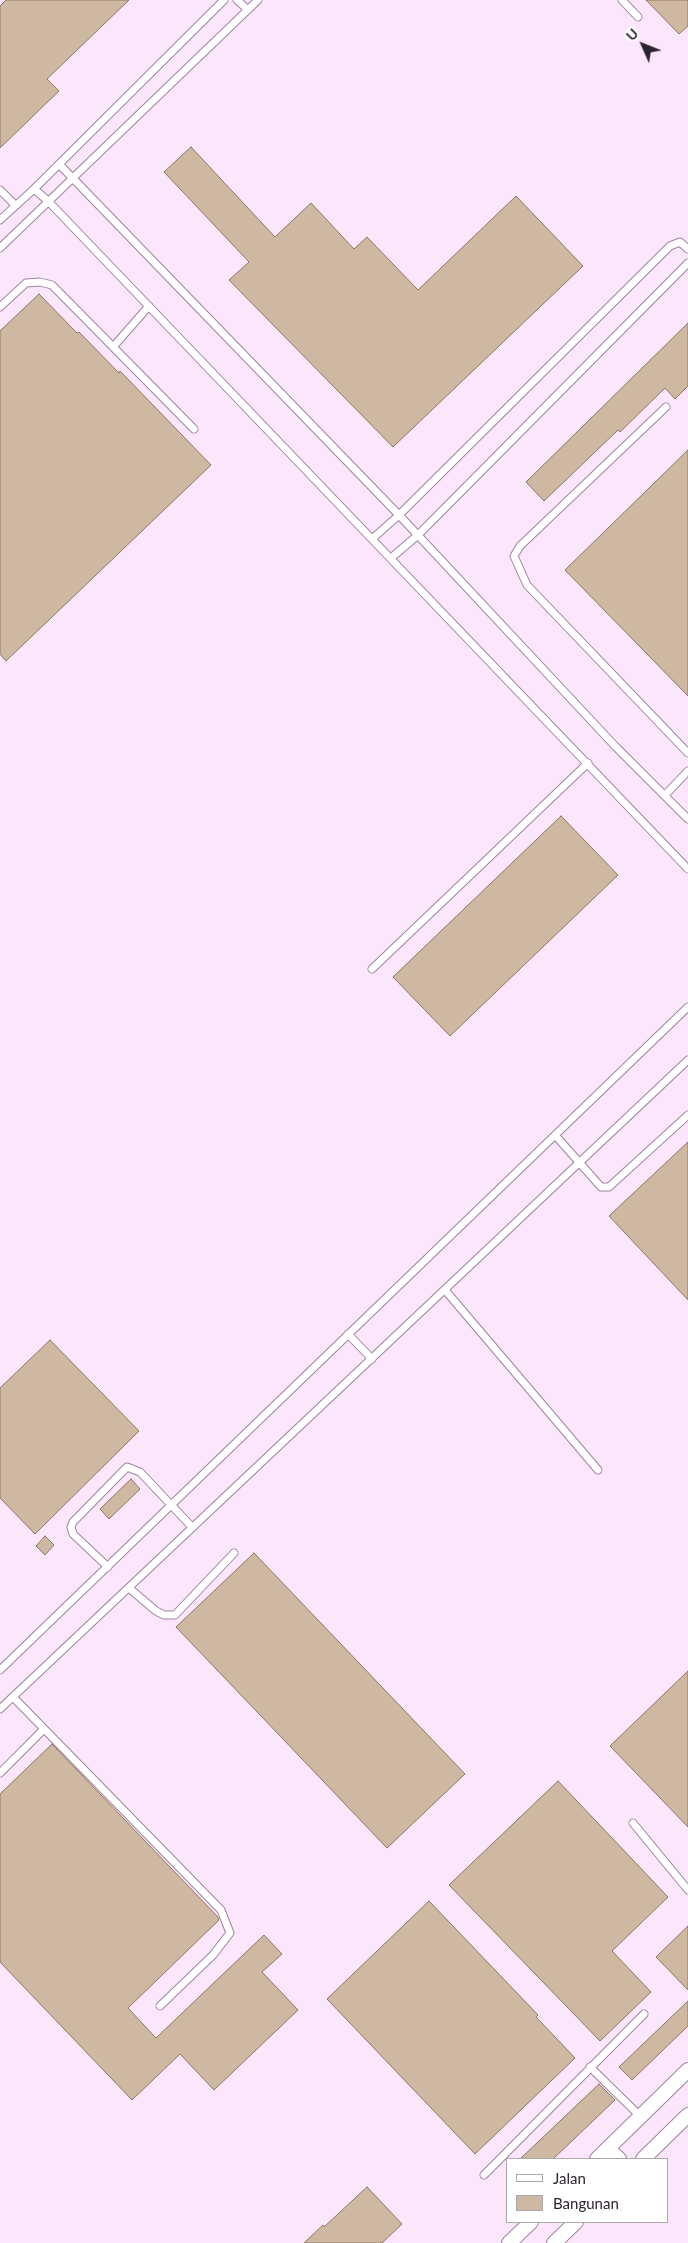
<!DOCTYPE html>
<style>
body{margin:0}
#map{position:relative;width:688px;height:2243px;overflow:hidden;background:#fcf7fc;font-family:Lato,sans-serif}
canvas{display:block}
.legend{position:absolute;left:506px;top:2158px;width:162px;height:65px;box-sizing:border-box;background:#fff;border:1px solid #aba7ab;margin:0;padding:6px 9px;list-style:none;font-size:15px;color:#2d232d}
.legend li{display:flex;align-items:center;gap:10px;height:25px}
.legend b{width:25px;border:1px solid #aba7ab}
.north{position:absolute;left:618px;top:20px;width:50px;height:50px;-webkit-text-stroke:4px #fff;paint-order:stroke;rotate:314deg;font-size:14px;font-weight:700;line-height:20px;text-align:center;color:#2d232d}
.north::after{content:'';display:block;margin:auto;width:18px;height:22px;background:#2d232d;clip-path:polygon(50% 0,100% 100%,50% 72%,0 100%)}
</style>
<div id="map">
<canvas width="688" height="2243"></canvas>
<ul class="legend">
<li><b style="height:6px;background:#fff"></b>Jalan</li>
<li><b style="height:14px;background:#ceb8a1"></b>Bangunan</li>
</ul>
<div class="north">U</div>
</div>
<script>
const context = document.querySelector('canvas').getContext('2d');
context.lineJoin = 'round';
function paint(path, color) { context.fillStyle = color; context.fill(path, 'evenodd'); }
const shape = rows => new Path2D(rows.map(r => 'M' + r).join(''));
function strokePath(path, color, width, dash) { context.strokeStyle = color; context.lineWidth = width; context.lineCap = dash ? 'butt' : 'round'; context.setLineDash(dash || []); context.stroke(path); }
const built = shape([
 [0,0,688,0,688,2243,0,2243],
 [507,2159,667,2159,667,2222,507,2222]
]);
const building = shape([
 [6,0,129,0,47,79,59,91,0,148,0,6,6,0],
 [646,0,688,0,688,26,679,34,646,0],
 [191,147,275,237,311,203,354,249,367,237,418,290,516,196,583,266,393,447,229,280,249,262,164,172,191,147],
 [39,294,77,333,79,332,119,373,120,371,211,465,6,661,0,654,0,331,39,294],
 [688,323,688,386,675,399,665,388,620,432,618,430,544,501,526,482,688,323],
 [688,450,688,696,565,570,688,450],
 [561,816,618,875,450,1036,393,977,561,816],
 [688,1142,688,1300,609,1216,688,1142],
 [50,1340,139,1431,35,1534,0,1498,0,1388,50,1340],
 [131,1479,140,1489,109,1519,100,1509,131,1479],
 [45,1536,54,1545,45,1555,36,1546,45,1536],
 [254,1553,465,1774,387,1848,176,1627,254,1553],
 [688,1671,688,1827,610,1746,688,1671],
 [52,1744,217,1916,219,1920,128,2008,156,2038,264,1935,282,1954,262,1972,298,2010,214,2090,180,2054,132,2100,0,1962,0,1794,52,1744],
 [558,1781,668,1897,612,1951,651,1992,600,2041,449,1885,558,1781],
 [429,1901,538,2015,536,2017,575,2058,475,2154,327,1999,429,1901],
 [688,1926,688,1990,656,1957,688,1926],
 [688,2001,688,2026,632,2080,619,2067,688,2001],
 [599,2084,615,2100,553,2159,520,2159,599,2084],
 [367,2187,402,2224,382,2243,304,2243,323,2225,324,2227,367,2187]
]);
const lane = shape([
 [237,0,248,10],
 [622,0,638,17],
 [59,164,399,515,615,746,688,819],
 [34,189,48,201,688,869],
 [0,190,15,205],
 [0,220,34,189,224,0],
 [0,248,258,0],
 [0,307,26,283,40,282,52,285,194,429],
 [113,347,149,306],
 [666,407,520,546,514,556,527,585,688,753],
 [372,539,399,515,670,246,680,242,688,249],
 [391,558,418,535,688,263],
 [665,795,688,771],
 [372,969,588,763],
 [555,1135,601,1187,609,1187,688,1115],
 [445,1290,598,1470],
 [348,1334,372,1359],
 [108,1567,73,1534,71,1527,73,1522,127,1467,140,1472,192,1527],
 [129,1588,156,1611,164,1615,175,1615,234,1553],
 [0,1670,688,1007],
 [13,1697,221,1910,230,1933,213,1955,160,2006],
 [0,1709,688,1060],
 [0,1773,44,1729],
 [633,1823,688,1890],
 [590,2067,641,2117],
 [484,2175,644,2014]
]);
const street = shape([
 [608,2149,619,2159],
 [597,2159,688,2070],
 [643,2159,688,2115],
 [509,2243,531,2222],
 [554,2243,576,2222]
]);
paint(built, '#fbe6fb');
paint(building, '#ceb8a1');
strokePath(building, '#8f785e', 1);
strokePath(lane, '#9e849e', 9);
strokePath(street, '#9e849e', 16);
strokePath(lane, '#fff', 7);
strokePath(street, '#fff', 14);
</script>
